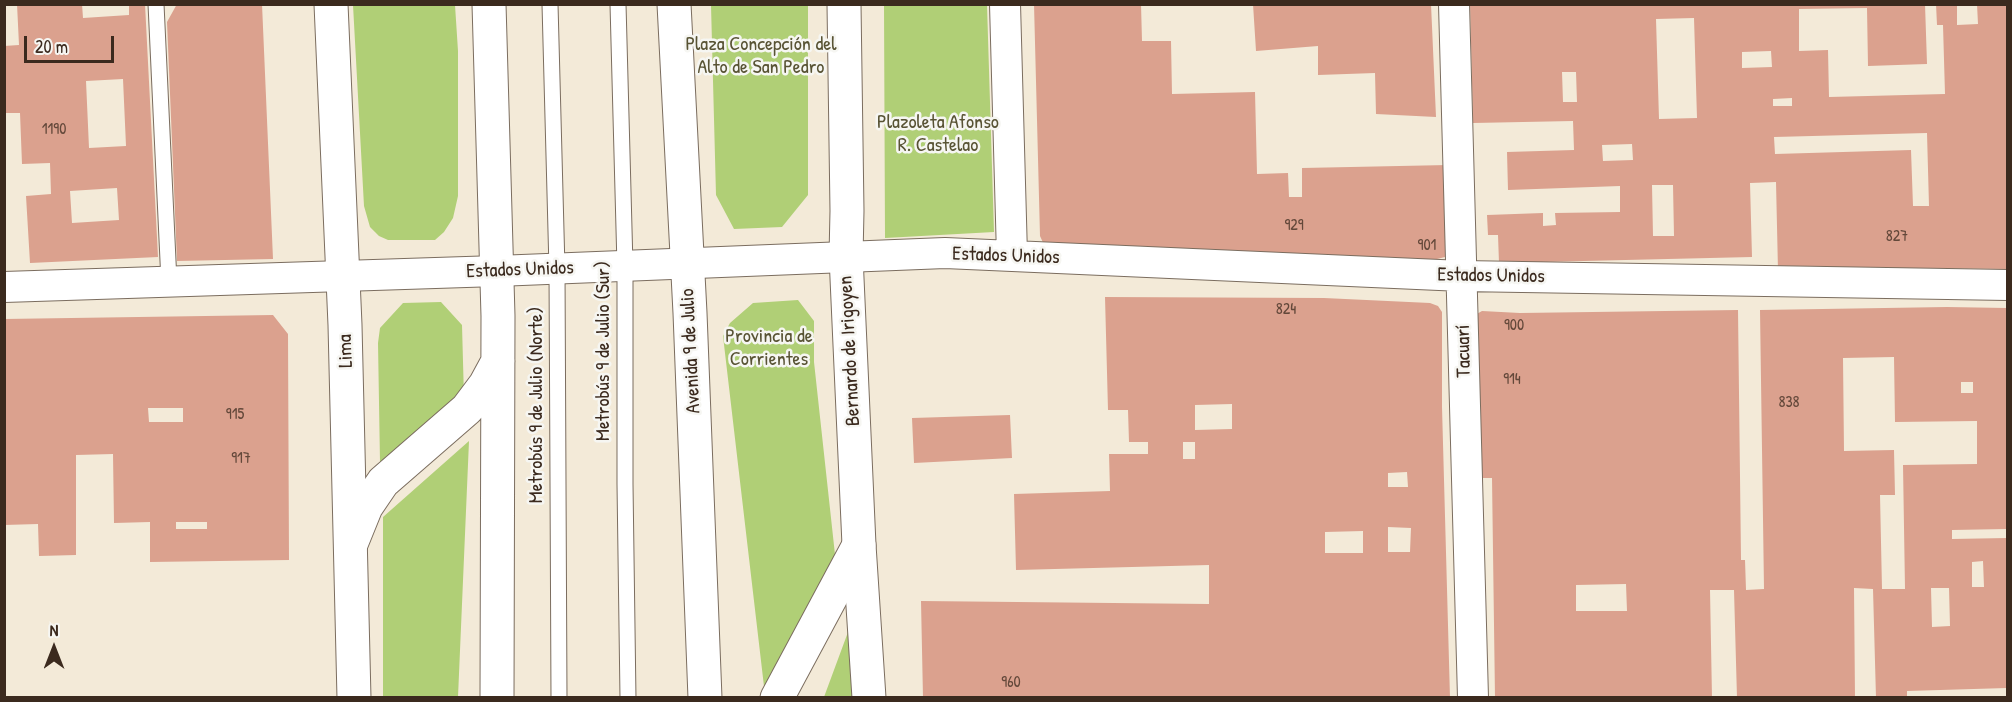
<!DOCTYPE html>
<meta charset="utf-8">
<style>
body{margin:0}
#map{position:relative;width:2012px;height:702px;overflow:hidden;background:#f3ead8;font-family:"Patrick Hand",sans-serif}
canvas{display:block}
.frame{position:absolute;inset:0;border:6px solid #3b2a1e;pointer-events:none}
.north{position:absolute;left:24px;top:618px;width:60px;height:60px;-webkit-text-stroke:4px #f6f6f2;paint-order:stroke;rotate:0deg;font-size:16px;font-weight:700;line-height:24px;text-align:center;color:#3b2a1e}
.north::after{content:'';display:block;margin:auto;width:21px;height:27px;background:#3b2a1e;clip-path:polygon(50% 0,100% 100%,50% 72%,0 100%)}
.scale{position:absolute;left:24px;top:36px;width:90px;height:27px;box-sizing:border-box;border:3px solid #3b2a1e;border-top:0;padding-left:8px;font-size:18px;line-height:21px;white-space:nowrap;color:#3b2a1e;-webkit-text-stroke:4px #f6f6f2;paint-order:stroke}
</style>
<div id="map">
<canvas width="2012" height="702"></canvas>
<div class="frame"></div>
<div class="north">N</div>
<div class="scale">20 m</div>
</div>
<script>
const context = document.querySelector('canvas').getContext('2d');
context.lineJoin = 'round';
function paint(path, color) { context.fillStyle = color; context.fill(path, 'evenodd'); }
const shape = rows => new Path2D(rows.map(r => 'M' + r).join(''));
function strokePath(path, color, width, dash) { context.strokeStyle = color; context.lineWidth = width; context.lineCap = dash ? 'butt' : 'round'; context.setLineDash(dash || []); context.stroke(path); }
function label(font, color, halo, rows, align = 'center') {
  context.font = font + ' "Patrick Hand",sans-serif'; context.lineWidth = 5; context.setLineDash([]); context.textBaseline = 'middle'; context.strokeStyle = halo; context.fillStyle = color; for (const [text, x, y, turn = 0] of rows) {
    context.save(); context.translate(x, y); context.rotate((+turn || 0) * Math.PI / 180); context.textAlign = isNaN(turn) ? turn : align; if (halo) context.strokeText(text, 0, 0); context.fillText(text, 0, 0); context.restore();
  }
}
const green = shape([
 [353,5,455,5,458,51,458,196,453,218,444,232,435,240,388,240,379,236,370,227,364,206],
 [711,5,808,5,808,195,782,227,734,229,716,195],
 [884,5,987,5,994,232,885,238],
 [798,300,814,321,814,362,837,573,765,695,723,336,730,323,753,303],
 [441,302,462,325,464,398,380,462,378,343,380,328,403,303],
 [469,441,458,697,383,697,383,517],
 [851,624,853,697,824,697]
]);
const building = shape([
 [17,4,82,4,83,18,129,15,129,4,145,4,158,257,30,263,26,196,51,194,50,163,22,164,20,113,4,113,4,46,19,45],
 [123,79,126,146,89,148,86,81],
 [117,188,119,220,72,223,70,191],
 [177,4,262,4,273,259,177,261,167,22],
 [1034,4,1141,4,1142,41,1171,41,1172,94,1255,92,1257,174,1288,173,1289,197,1302,197,1302,168,1448,165,1451,251,1445,257,1429,261,1045,247,1040,236],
 [1253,4,1431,4,1436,117,1376,114,1375,73,1318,75,1318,46,1256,51],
 [1470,4,1925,4,1927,64,1868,66,1867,8,1799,9,1799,51,1828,50,1829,97,1945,94,1943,25,1937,25,1936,4,1957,4,1957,25,1978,24,1977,4,2007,4,2007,269,1915,268,1778,271,1776,182,1750,183,1752,257,1499,263,1498,235,1488,235,1487,215,1543,213,1543,226,1556,225,1555,213,1620,212,1620,186,1508,190,1507,152,1574,150,1573,121,1473,123],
 [1694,18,1697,118,1659,119,1656,19],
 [1771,51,1772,67,1742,68,1742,52],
 [1562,72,1576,72,1577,102,1563,102],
 [1792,98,1792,106,1773,106,1773,99],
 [1927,133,1929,206,1913,206,1911,150,1775,154,1774,137],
 [1632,144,1633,160,1603,161,1602,145],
 [1652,185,1673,185,1674,236,1653,236],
 [1105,297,1324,298,1430,303,1438,306,1442,312,1442,407,1450,698,923,698,921,601,1209,604,1209,565,1016,570,1014,494,1110,491,1109,454,1148,454,1148,442,1129,442,1128,410,1108,410],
 [1232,404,1232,429,1195,430,1195,405],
 [1183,442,1195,442,1195,459,1183,459],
 [1407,472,1408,487,1388,487,1388,473],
 [1388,527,1411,528,1410,552,1388,552],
 [1363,531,1363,553,1325,553,1325,532],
 [1947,307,2007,308,2007,529,1952,530,1952,539,2007,538,2007,688,1907,691,1907,698,1876,698,1873,589,1854,588,1855,698,1737,698,1734,590,1710,590,1712,698,1495,698,1492,478,1475,478,1475,315,1482,311,1520,313,1738,310,1741,560,1745,560,1746,590,1764,589,1760,310],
 [1894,357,1895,422,1977,421,1977,464,1903,465,1905,589,1882,589,1880,495,1895,495,1894,450,1844,451,1843,358],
 [1961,382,1973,382,1973,393,1961,393],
 [1983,561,1984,587,1972,587,1972,562],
 [1626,584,1627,611,1576,611,1576,585],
 [1931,588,1949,588,1950,626,1932,627],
 [273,315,288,334,289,560,150,562,150,522,114,523,113,454,76,455,76,555,39,556,38,524,4,525,4,319],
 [148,408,183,408,183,422,149,422],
 [176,522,207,522,207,529,176,529],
 [1010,415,1012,458,914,463,912,418]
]);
const lane = shape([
 [156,4,169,282],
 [550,4,557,269,559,698],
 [618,4,625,266,625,484,628,698]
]);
const street = shape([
 [1005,4,1012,255],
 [1454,4,1473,698],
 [4,287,497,271,945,253,1462,276,2008,285]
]);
const secondary = shape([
 [331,4,345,325,354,698],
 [844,4,847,211,846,256,859,545,869,698]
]);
const highway = shape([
 [489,4,498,316,497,698],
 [674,4,690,313,705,698],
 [351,544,366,507,383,482,467,409,485,385,498,361],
 [777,698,859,545]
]);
const numberNames = [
 ["1190",54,130],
 ["929",1294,226],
 ["827",1897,237],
 ["901",1427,246],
 ["824",1286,310],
 ["900",1514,326],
 ["914",1512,380],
 ["838",1789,403],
 ["915",235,415],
 ["917",241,459],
 ["960",1011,683]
];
const parkNames = [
 ["Plaza Concepción del",761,45],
 ["Alto de San Pedro",761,68],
 ["Plazoleta Afonso",938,123],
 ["R. Castelao",938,146],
 ["Provincia de",769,337],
 ["Corrientes",769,360]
];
const streetNames = [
 ["Estados Unidos",1006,256,2],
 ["Estados Unidos",520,270,-2],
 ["Estados Unidos",1491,276,1],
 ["Lima",346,351,-92],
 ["Metrobús 9 de Julio (Sur)",604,351,-90],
 ["Avenida 9 de Julio",691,351,-93],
 ["Bernardo de Irigoyen",850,351,-93],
 ["Tacuarí",1464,351,-91],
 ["Metrobús 9 de Julio (Norte)",537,405,-90]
];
paint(green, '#b0cf76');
paint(building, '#dba18e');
strokePath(lane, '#7b6d5f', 17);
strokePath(street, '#7b6d5f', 32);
strokePath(secondary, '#7b6d5f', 35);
strokePath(highway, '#7b6d5f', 35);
strokePath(lane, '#fff', 15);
strokePath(street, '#fff', 30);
strokePath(secondary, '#fff', 33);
strokePath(highway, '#fff', 33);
label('16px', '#63483a', null, numberNames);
label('20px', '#585334', '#f6f6f2', parkNames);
label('20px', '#3b2a1e', '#f6f6f2', streetNames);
</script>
